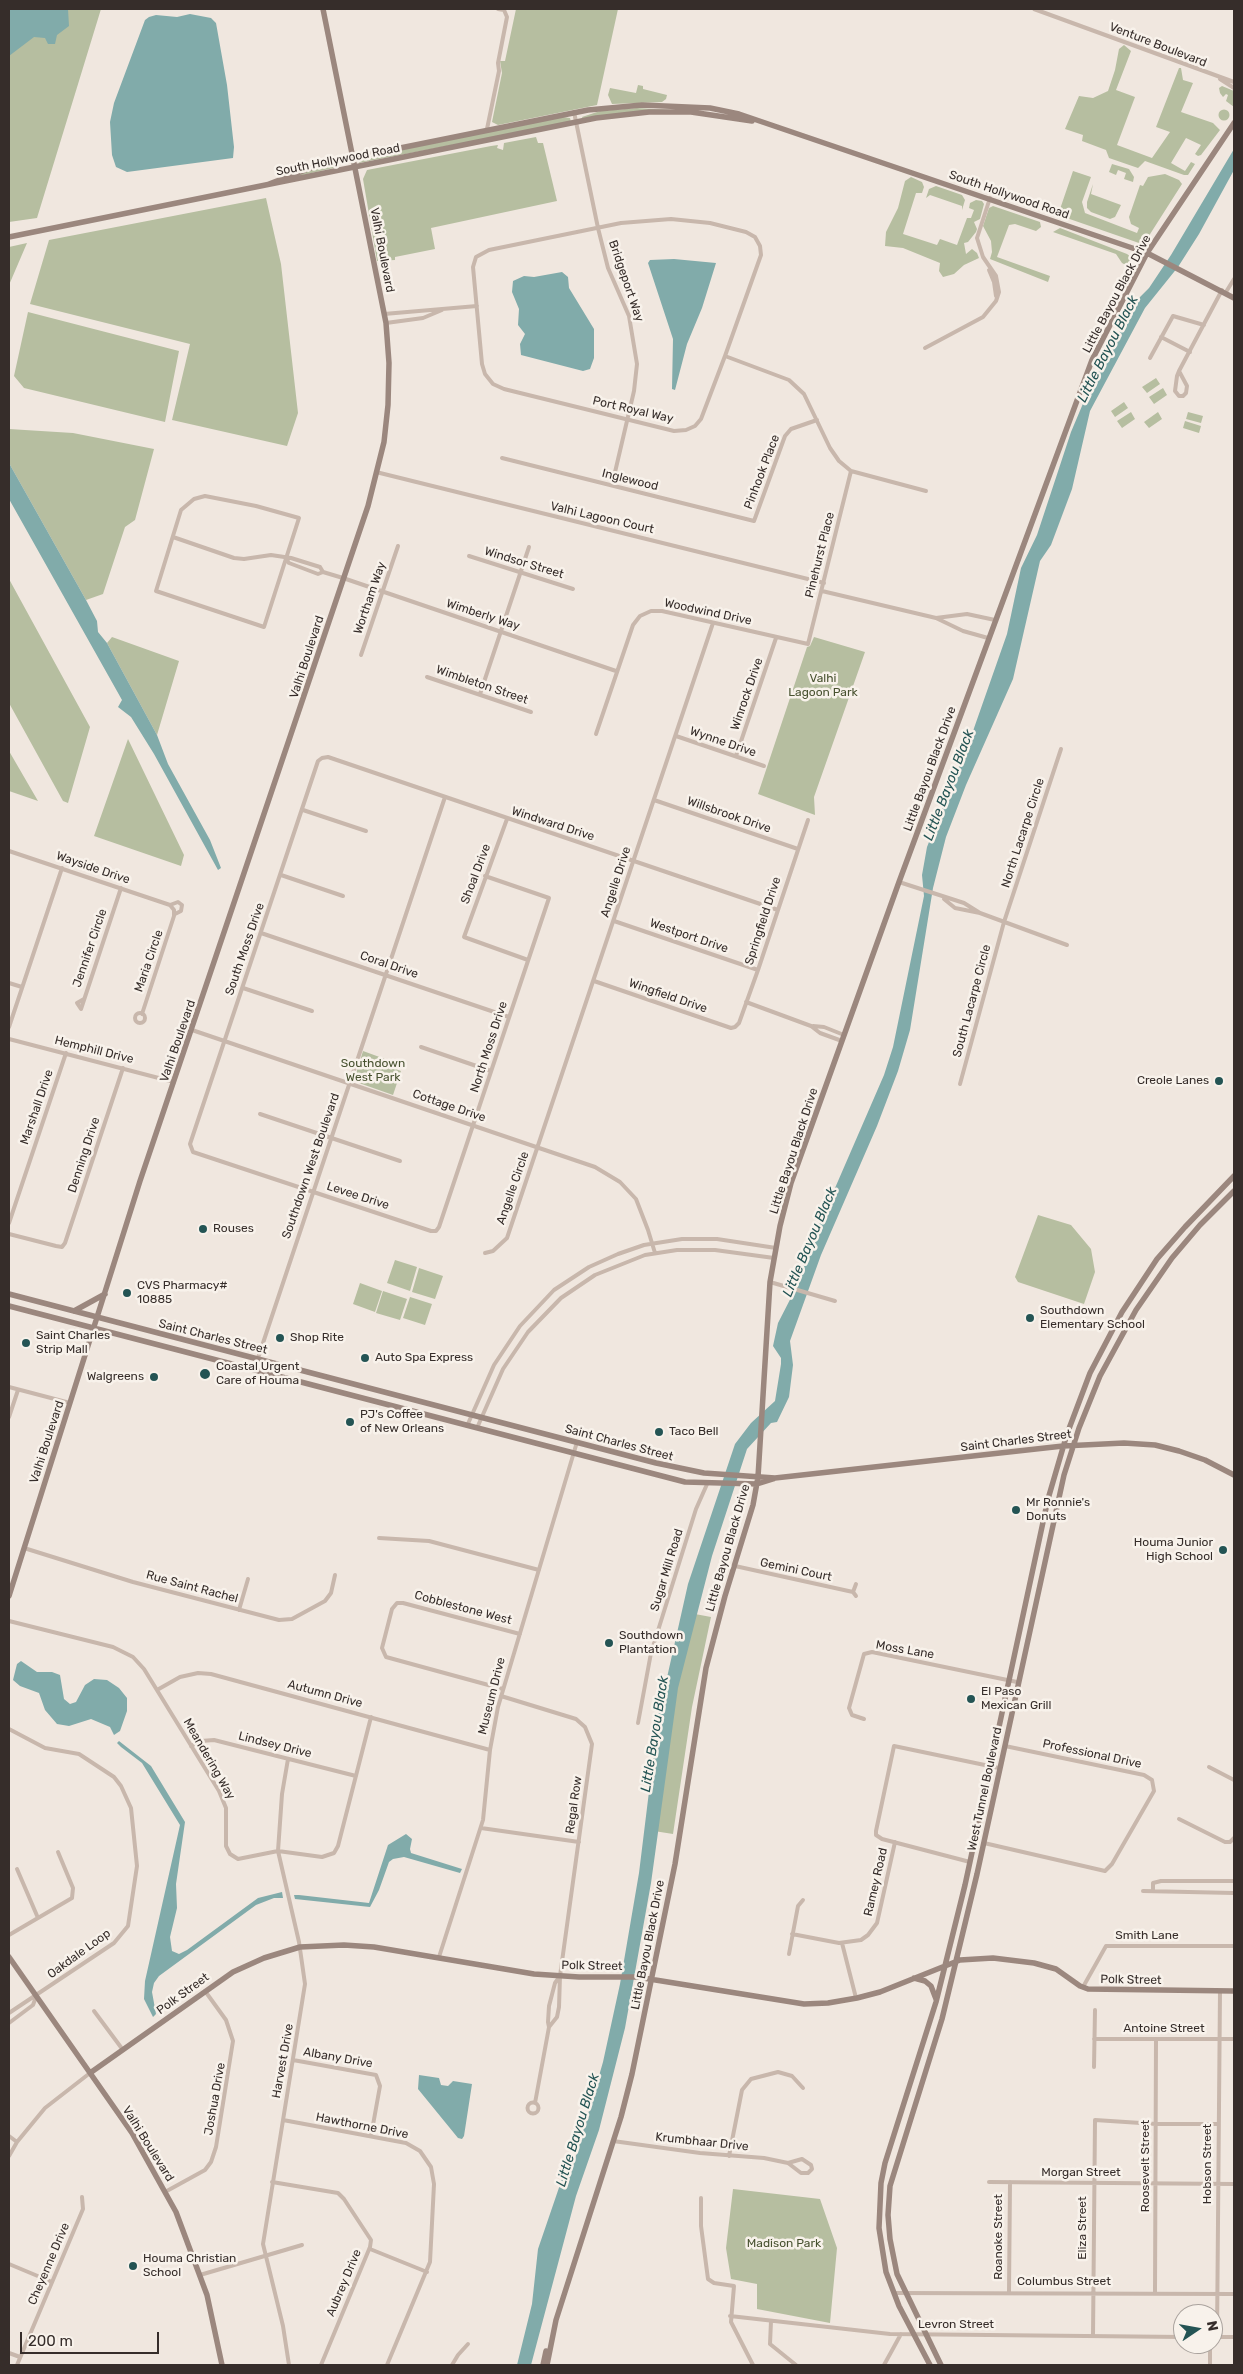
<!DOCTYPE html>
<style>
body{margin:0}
#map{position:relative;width:1243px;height:2374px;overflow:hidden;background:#f0e7df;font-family:Rubik,sans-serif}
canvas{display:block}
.frame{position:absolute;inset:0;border:10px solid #362d2a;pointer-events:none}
.north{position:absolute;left:1173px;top:2304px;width:50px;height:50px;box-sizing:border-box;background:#f8f2eb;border:1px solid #aaa39e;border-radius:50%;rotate:78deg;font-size:14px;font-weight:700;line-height:20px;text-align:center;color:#362d2a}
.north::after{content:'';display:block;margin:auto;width:18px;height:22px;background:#245454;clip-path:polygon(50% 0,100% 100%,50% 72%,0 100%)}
.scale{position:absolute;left:20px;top:2332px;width:139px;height:22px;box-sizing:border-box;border:2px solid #362d2a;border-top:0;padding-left:6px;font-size:15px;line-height:18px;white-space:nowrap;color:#362d2a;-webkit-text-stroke:4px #f8f2eb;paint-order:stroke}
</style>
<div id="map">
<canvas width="1243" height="2374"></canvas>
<div class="frame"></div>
<div class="north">N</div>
<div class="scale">200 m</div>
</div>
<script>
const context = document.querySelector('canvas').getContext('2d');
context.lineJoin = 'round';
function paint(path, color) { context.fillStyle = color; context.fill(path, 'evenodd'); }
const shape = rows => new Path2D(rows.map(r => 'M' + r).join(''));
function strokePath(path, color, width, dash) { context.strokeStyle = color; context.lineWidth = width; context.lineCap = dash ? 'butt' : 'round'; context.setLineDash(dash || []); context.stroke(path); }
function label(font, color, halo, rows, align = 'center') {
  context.font = font + ' Rubik,sans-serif'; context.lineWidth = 5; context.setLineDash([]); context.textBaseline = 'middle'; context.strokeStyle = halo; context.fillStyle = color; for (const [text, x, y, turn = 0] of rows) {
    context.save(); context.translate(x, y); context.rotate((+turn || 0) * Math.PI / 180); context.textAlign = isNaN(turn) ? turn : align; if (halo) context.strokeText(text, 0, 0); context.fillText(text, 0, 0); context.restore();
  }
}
const green = shape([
 [9,9,101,9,37,218,9,222],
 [516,9,618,9,597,105,498,125,492,122,502,73,500,61,505,61],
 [1124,45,1131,51,1116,90,1135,97,1117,145,1152,158,1170,132,1156,127,1179,68,1181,68,1183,80,1193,83,1181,112,1213,123,1220,130,1201,155,1198,156,1195,154,1201,145,1186,138,1171,163,1185,171,1191,162,1195,164,1188,175,1184,175,1145,161,1138,168,1109,158,1106,150,1082,141,1083,135,1065,129,1079,96,1093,98,1108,91,1115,70,1119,49],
 [638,85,643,86,643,89,667,95,666,99,662,102,612,104,608,95,610,88,636,93],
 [1222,86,1234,91,1234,107,1226,101,1228,95,1226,94,1223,97,1220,93,1219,88],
 [637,108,671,110,583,120,582,117,600,111],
 '1218.5 115a5.5 5.5 0 1 1 11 0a5.5 5.5 0 1 1-11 0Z',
 [563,117,570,118,571,122,359,163,360,161,391,152],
 [536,137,538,143,543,143,557,201,431,228,435,249,395,257,395,260,377,261,363,179,367,170,491,146,498,145,497,148,503,150,504,143],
 [338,162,338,167,281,180,321,165],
 [1112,164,1129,169,1134,177,1133,182,1124,179,1126,173,1118,170,1116,175,1109,172],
 [1073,171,1091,177,1082,202,1085,213,1137,233,1139,228,1131,224,1129,217,1140,185,1143,186,1148,177,1165,174,1179,180,1182,184,1145,242,1139,243,1058,215],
 [911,177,922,182,924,187,922,193,916,193,903,234,937,245,940,239,957,245,967,218,971,218,974,210,969,208,970,203,976,200,982,201,984,204,980,219,974,222,977,229,976,232,968,242,964,243,966,254,972,249,977,253,979,258,964,265,954,274,943,277,939,271,940,263,903,248,885,246,886,232,898,208,905,181],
 [1093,184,1091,194,1121,205,1115,217,1110,219,1091,212,1087,208,1087,202],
 [936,186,962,195,965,200,962,210,962,206,930,195,926,198,929,189],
 [266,198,281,264,298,413,287,446,172,420,190,344,30,304,49,240],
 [993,206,1040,222,1041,227,1036,231,1015,224,1009,225,997,257,1050,276,1048,282,990,259,992,252,991,241,983,226,989,208],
 [1060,228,1127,254,1131,257,1131,263,1128,266,1122,263,1116,254,1053,232],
 [27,243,9,285,9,247],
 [28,312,179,351,165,422,24,388,14,376],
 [1156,378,1160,384,1147,393,1142,387],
 [1163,388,1167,395,1154,404,1149,397],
 [1124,402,1128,408,1115,417,1111,411],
 [1131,412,1135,419,1122,428,1117,421],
 [1158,412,1162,419,1149,428,1144,422],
 [1188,412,1203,416,1201,423,1186,419],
 [1185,421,1201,426,1199,433,1183,428],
 [9,429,73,433,154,449,135,520,125,527,103,594,86,600,9,463],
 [9,579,90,727,68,803,63,801,9,703],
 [112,637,179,661,157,735,107,643],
 [814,637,865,652,814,797,815,815,758,794,807,647,810,646],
 [128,739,184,855,181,866,94,836],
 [9,751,38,801,9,791],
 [363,1051,385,1059,387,1066,401,1071,393,1095,359,1083,354,1080],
 [1038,1215,1071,1225,1091,1249,1095,1272,1084,1304,1018,1282,1015,1277],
 [395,1260,417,1267,410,1291,387,1283],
 [419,1268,443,1276,435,1299,412,1292],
 [360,1283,382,1291,375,1312,353,1304],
 [383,1291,407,1299,400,1320,376,1313],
 [410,1297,432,1304,425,1325,403,1318],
 [695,1614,711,1617,692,1707,673,1834,654,1831,673,1703],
 [733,2189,820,2199,837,2248,830,2323,757,2309,757,2284,731,2279,726,2248]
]);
const water = shape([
 [9,9,68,9,69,26,57,35,55,44,48,44,45,38,34,37,9,56],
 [190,14,211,18,216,23,227,85,234,147,233,158,127,172,116,167,112,155,110,122,114,103,145,20,149,17,156,15,177,17],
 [1234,149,1234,170,1199,234,1178,267,1145,308,1090,411,1072,489,1051,545,1040,561,1013,679,966,785,946,837,933,888,910,1030,898,1071,877,1126,821,1255,790,1341,793,1365,789,1397,777,1422,771,1423,747,1449,712,1556,678,1688,651,1883,625,2028,599,2130,576,2196,531,2365,517,2365,532,2304,538,2249,564,2173,575,2159,603,2062,620,1984,639,1873,660,1702,666,1682,688,1584,735,1444,751,1423,775,1401,781,1364,781,1358,773,1346,778,1323,798,1284,809,1248,884,1075,893,1047,924,896,922,875,927,847,973,731,1007,634,1021,568,1037,535,1071,432,1090,387,1136,301,1149,288,1171,255],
 [674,259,716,263,702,308,687,344,675,390,672,389,673,339,648,263,650,260],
 [562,272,568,277,569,288,594,329,594,358,590,369,583,371,521,355,520,344,525,334,518,325,519,309,512,292,513,281,524,276,534,277],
 [9,463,86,600,97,621,98,632,107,643,157,735,168,764,210,840,221,868,218,870,154,754,131,717,118,707,122,700,9,499],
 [21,1661,37,1672,52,1672,60,1675,64,1699,70,1704,76,1702,85,1685,94,1679,107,1680,119,1688,127,1698,127,1711,120,1731,114,1735,110,1727,91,1719,69,1726,57,1724,45,1710,39,1693,20,1686,13,1680,17,1664],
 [119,1741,151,1766,185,1822,176,1884,177,1908,170,1937,172,1951,179,1954,187,1950,258,1898,282,1892,283,1898,274,1898,256,1905,159,1976,154,1983,152,1992,156,2014,153,2017,144,1999,145,1981,180,1825,142,1763,121,1747,117,1743],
 [406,1834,412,1839,410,1849,411,1853,462,1869,460,1873,404,1857,393,1859,389,1862,379,1890,370,1907,295,1899,294,1895,299,1895,369,1903,388,1845],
 [419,2075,439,2078,441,2085,448,2086,453,2081,472,2084,464,2136,462,2139,458,2138,418,2089]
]);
const street = shape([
 [1034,9,1234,82],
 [1220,79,1234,88],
 [574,112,598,228,608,268,629,316,637,364,634,391,612,485],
 [487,129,499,71,498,63,507,17,504,10,498,9],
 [671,219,710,223,746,232,755,237,760,246,761,255,725,356,701,419,695,426,686,430,674,431,504,389,493,384,485,374,482,364,473,267,476,257,489,250,621,223,671,219],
 [989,270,994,282,996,296],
 [1226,292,1234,279],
 [384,314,477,306],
 [386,323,423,318,442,310],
 [1161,337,1190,352],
 [925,348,983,317,996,301,999,292,996,276,983,257,977,238,990,198],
 [725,356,789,380,804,394,830,448,839,461,851,471,926,491],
 [1150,358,1173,316,1204,325],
 [1179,371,1187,386,1186,393,1183,396,1179,396,1175,391,1177,376,1179,371,1222,290],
 [502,458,754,521,785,436,791,429,817,420],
 [376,472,824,583],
 [205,496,256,506,299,518,264,627,156,591,181,510,194,499,205,496],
 [173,537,234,558,244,559,271,555,291,558,320,567,323,572],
 [469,556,573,589],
 [286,559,289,563,318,574,323,572,343,578,616,671],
 [822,591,936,618,963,631,988,638],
 [936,618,967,614,995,620],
 [361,655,398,546],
 [427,677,531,712],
 [480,694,529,547],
 [596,734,633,625,640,616,651,611,662,611,808,644,851,471],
 [676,736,764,766],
 [736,756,776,638],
 [654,800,798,849],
 [303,810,366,831],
 [507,819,464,937,528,960],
 [9,851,170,905],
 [281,875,343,896],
 [485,876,549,898,439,1227,436,1231,431,1231,193,1152,190,1144,318,761,322,758,328,757,778,910],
 [899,882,964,903,980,913],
 [944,899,955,908,980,913,1067,945],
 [170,905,178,902,182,905,181,911,175,914],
 [614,921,758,970],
 [261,933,509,1017],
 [594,981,731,1028,735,1027,739,1023,758,970,808,820],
 [9,983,22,987],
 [243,988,312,1011],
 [746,1002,811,1026,820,1033,842,1041],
 [81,1009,121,888],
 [81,1009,77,1003,84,999],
 '135 1018a5 5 0 1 1 10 0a5 5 0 1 1-10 0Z',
 [142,1014,174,916,174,910,170,905],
 [813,1026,824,1027,844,1035],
 [9,1027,62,868],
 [192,1030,595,1167,620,1182,636,1199,648,1230,655,1253],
 [9,1039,174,1082],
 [421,1047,491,1071],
 [960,1084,1004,922,1061,749],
 [260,1114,400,1161],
 [9,1223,66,1053],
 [9,1234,56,1246,62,1247,65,1243,123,1068],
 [485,1253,493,1251,507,1238,713,623],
 [770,1282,835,1301],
 [254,1370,445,797],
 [9,1387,70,1403],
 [9,1417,18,1390],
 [467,1426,494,1365,520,1326,554,1290,589,1267,618,1254,644,1245,682,1239,717,1239,776,1248],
 [477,1428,503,1369,528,1332,561,1298,595,1275,645,1255,677,1250,715,1250,774,1258],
 [379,1538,429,1541,539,1570],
 [24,1548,133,1582,279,1620,292,1619,325,1601,331,1593,335,1575],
 [735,1566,853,1592],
 [856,1584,853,1592,856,1596],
 [239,1610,248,1579],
 [9,1621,113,1647,133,1657,144,1669,219,1791,226,1808,226,1846,230,1854,238,1859,278,1851,322,1857,334,1853,338,1846,371,1717],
 [503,1689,386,1657,382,1648,392,1609,397,1603,403,1603,520,1634],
 [157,1690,180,1677,198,1673,211,1674,490,1750],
 [501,1696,576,1719,585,1727,592,1744,560,1976,559,2007,557,2017,549,2027],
 [864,1719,852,1715,849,1708,864,1654,872,1652,1017,1682],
 [638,1723,651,1653,696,1509,708,1482],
 [9,1729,45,1748,79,1754,114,1777,121,1786,131,1808,137,1866,128,1926,114,1943,9,2013],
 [191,1746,201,1741,214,1740,356,1776],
 [288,1759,282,1794,278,1851,299,1942,305,1984,263,2244,283,2326,289,2365],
 [1209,1767,1234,1780],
 [1179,1819,1225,1842,1230,1842,1234,1838],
 [481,1828,579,1842],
 [984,1843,1105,1871,1112,1864,1154,1791,1152,1780,1144,1775,1005,1746],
 [970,1862,882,1839,876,1835,876,1831,894,1746,999,1768],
 [17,1869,38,1918],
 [1143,1891,1234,1893],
 [1153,1891,1153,1883,1161,1881,1234,1881],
 [792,1934,839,1943,861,1940,868,1935,877,1923,895,1842],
 [9,1935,72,1898,73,1888,58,1852],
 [842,1943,856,1998],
 [789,1954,798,1906,803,1900],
 [439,1957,483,1820,490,1750,498,1707,577,1442],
 [1083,1987,1106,1946,1234,1946],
 [94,2011,123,2050],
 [9,2023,33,2005,36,1997],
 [1094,2039,1234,2039],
 [293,2060,376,2075,380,2086,371,2136],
 [1094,2067,1095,2010],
 '527.5 2108a5.5 5.5 0 1 1 11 0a5.5 5.5 0 1 1-11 0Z',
 [535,2103,549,2027,548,2022,549,2006,555,1983,560,1976],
 [283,2120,406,2143,420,2151,431,2167,434,2184,430,2262,387,2365],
 [9,2136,17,2142],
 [613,2141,700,2153,764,2158,788,2163],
 [9,2156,17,2142,45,2108,90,2073],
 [729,2156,742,2090,751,2079,778,2072,792,2076,803,2088],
 [802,2159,811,2165,812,2169,808,2173,801,2173,788,2163,802,2159],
 [272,2182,338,2193,344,2199,371,2240,370,2247,321,2365],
 [989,2182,1234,2184],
 [165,2192,205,2170,211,2162,216,2147,233,2041,226,2020,205,1991],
 [701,2198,701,2226,708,2279,714,2283,734,2286,731,2322,753,2365],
 [370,2249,427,2272],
 [9,2264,52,2282],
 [200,2275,302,2245],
 [1009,2292,1010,2182],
 [894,2293,1234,2294],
 [1155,2293,1156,2039],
 [730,2316,890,2334,1183,2337],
 [771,2321,770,2344,796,2365],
 [1093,2336,1095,2120,1156,2124,1218,2124],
 [1213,2337,1234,2337],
 [1217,2337,1220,1991],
 [9,2353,20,2357],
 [17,2365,83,2209,82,2197],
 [452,2365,458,2355,468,2344],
 [884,2365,901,2334],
 [1210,2365,1210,2344]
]);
const secondary = shape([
 [269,184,321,164,588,110,642,105,710,108,739,114,1147,253,1234,298],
 [9,237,596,118,649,112,691,112,752,121],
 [9,1294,656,1463,704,1473,775,1478,1063,1446,1124,1443,1155,1445,1179,1451,1205,1460,1234,1475],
 [9,1306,685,1482,757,1484,773,1479],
 [74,1311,105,1294],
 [9,1596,140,1181,368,506,384,442,388,405,389,363,386,323,323,9],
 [9,1957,132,2133,176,2212,207,2295,222,2365],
 [914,1978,925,1981,931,1986,936,1999],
 [90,2073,233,1972,264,1958,300,1947,344,1945,374,1947,534,1974,579,1977,637,1977,804,2004,828,2003,857,1998,880,1992,960,1960,993,1958,1034,1963,1056,1969,1080,1986,1088,1989,1234,1991],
 [543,2365,546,2351],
 [547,2365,556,2320,621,2117,632,2074,675,1864,706,1668,725,1596,753,1505,758,1477,770,1282,780,1226,791,1183,899,882,1092,360,1147,253,1234,123],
 [930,2365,899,2306,886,2272,879,2228,881,2183,885,2163,936,2002,965,1885,1048,1499,1067,1434,1090,1373,1122,1312,1157,1259,1185,1227,1234,1176],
 [941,2365,897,2274,890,2239,888,2215,890,2186,942,2019,977,1874,1064,1475,1079,1428,1100,1376,1136,1310,1172,1258,1200,1225,1234,1191]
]);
const markers = [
 [1219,1081,5,"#245454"],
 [203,1229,5,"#245454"],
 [127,1293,5,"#245454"],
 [1030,1318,5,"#245454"],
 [280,1338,5,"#245454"],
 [26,1343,5,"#245454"],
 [365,1358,5,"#245454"],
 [205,1374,6,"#245454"],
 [154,1377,5,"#245454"],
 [350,1422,5,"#245454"],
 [659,1432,5,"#245454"],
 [1016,1510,5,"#245454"],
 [1223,1550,5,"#245454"],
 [609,1643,5,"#245454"],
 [971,1699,5,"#245454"],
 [133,2266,5,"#245454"]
];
const streetNames = [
 ["Venture Boulevard",1158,45,21],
 ["South Hollywood Road",338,160,-11],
 ["South Hollywood Road",1009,195,19],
 ["Valhi Boulevard",382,250,79],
 ["Bridgeport Way",626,281,71],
 ["Little Bayou Black Drive",1117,294,-62],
 ["Port Royal Way",633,410,13],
 ["Pinhook Place",762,472,-69],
 ["Inglewood",630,480,14],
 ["Valhi Lagoon Court",602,518,13],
 ["Pinehurst Place",820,555,-76],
 ["Windsor Street",524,563,17],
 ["Wortham Way",370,598,-71],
 ["Woodwind Drive",708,612,12],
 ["Wimberly Way",483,615,18],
 ["Valhi Boulevard",307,657,-72],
 ["Wimbleton Street",482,685,19],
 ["Winrock Drive",747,694,-71],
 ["Wynne Drive",723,742,19],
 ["Little Bayou Black Drive",930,769,-70],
 ["Willsbrook Drive",729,815,19],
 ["Windward Drive",553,824,18],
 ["North Lacarpe Circle",1023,833,-72],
 ["Wayside Drive",93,868,19],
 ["Shoal Drive",476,874,-69],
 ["Angelle Drive",616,882,-72],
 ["Springfield Drive",763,921,-72],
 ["Westport Drive",689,936,19],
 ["Jennifer Circle",90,948,-71],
 ["South Moss Drive",245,949,-71],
 ["Maria Circle",149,961,-71],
 ["Coral Drive",389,965,19],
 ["Wingfield Drive",668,996,19],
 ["South Lacarpe Circle",972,1001,-75],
 ["Valhi Boulevard",178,1041,-71],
 ["North Moss Drive",489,1047,-72],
 ["Hemphill Drive",94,1050,14],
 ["Cottage Drive",449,1106,19],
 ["Marshall Drive",37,1107,-71],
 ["Little Bayou Black Drive",794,1151,-72],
 ["Denning Drive",84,1155,-72],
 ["Southdown West Boulevard",311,1166,-71],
 ["Angelle Circle",513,1188,-71],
 ["Levee Drive",358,1196,18],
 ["Saint Charles Street",213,1337,14],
 ["Saint Charles Street",1016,1441,-7],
 ["Valhi Boulevard",47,1442,-72],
 ["Saint Charles Street",619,1443,15],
 ["Little Bayou Black Drive",728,1548,-74],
 ["Sugar Mill Road",667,1570,-73],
 ["Gemini Court",796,1570,12],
 ["Rue Saint Rachel",192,1587,15],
 ["Cobblestone West",463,1608,15],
 ["Moss Lane",905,1650,10],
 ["Autumn Drive",325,1694,15],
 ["Museum Drive",492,1696,-76],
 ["Lindsey Drive",275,1745,14],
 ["Professional Drive",1092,1754,12],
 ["Meandering Way",209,1759,60],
 ["West Tunnel Boulevard",985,1789,-78],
 ["Regal Row",574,1805,-82],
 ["Ramey Road",876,1882,-77],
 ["Smith Lane",1147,1936],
 ["Little Bayou Black Drive",648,1945,-79],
 ["Oakdale Loop",79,1954,-36],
 ["Polk Street",592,1966,1],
 ["Polk Street",1131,1980,1],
 ["Polk Street",183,1994,-36],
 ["Antoine Street",1164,2029],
 ["Albany Drive",338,2058,10],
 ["Harvest Drive",283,2061,-80],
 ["Joshua Drive",215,2099,-80],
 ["Hawthorne Drive",362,2126,11],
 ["Krumbhaar Drive",702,2142,6],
 ["Valhi Boulevard",148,2144,58],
 ["Hobson Street",1208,2164,-90],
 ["Roosevelt Street",1146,2166,-90],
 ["Morgan Street",1081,2173],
 ["Eliza Street",1083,2228,-90],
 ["Roanoke Street",999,2237,-90],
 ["Cheyenne Drive",49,2264,-67],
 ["Columbus Street",1064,2282],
 ["Aubrey Drive",344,2283,-67],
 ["Levron Street",956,2325]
];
const parkNames = [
 ["Valhi",823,679],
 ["Lagoon Park",823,693],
 ["Southdown",373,1064],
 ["West Park",373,1078],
 ["Madison Park",784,2244]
];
const poiNames = [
 ["Creole Lanes",1209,1081,"right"],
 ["Rouses",213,1229],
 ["CVS Pharmacy#",137,1286],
 ["10885",137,1300],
 ["Southdown",1040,1311],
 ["Elementary School",1040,1325],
 ["Saint Charles",36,1336],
 ["Strip Mall",36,1350],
 ["Shop Rite",290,1338],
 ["Auto Spa Express",375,1358],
 ["Coastal Urgent",216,1367],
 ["Care of Houma",216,1381],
 ["Walgreens",144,1377,"right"],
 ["PJ's Coffee",360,1415],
 ["of New Orleans",360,1429],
 ["Taco Bell",669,1432],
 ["Mr Ronnie's",1026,1503],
 ["Donuts",1026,1517],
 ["Houma Junior",1213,1543,"right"],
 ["High School",1213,1557,"right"],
 ["Southdown",619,1636],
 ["Plantation",619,1650],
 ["El Paso",981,1692],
 ["Mexican Grill",981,1706],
 ["Houma Christian",143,2259],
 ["School",143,2273]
];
const waterNames = [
 ["Little Bayou Black",1108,349,-63],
 ["Little Bayou Black",949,785,-69],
 ["Little Bayou Black",810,1242,-67],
 ["Little Bayou Black",655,1734,-81],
 ["Little Bayou Black",578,2130,-73]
];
paint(green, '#b6bea0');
paint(water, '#81abaa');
strokePath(street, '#c8b7ac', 4);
strokePath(secondary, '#9b877e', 5.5);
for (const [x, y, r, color] of markers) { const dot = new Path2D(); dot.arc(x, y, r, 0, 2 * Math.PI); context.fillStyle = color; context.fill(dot); strokePath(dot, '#f8f2eb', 2); }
label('12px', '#362d2a', '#f8f2eb', streetNames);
label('12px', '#485230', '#f8f2eb', parkNames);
label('12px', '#362d2a', '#f8f2eb', poiNames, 'left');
label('italic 14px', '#245454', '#f8f2eb', waterNames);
</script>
